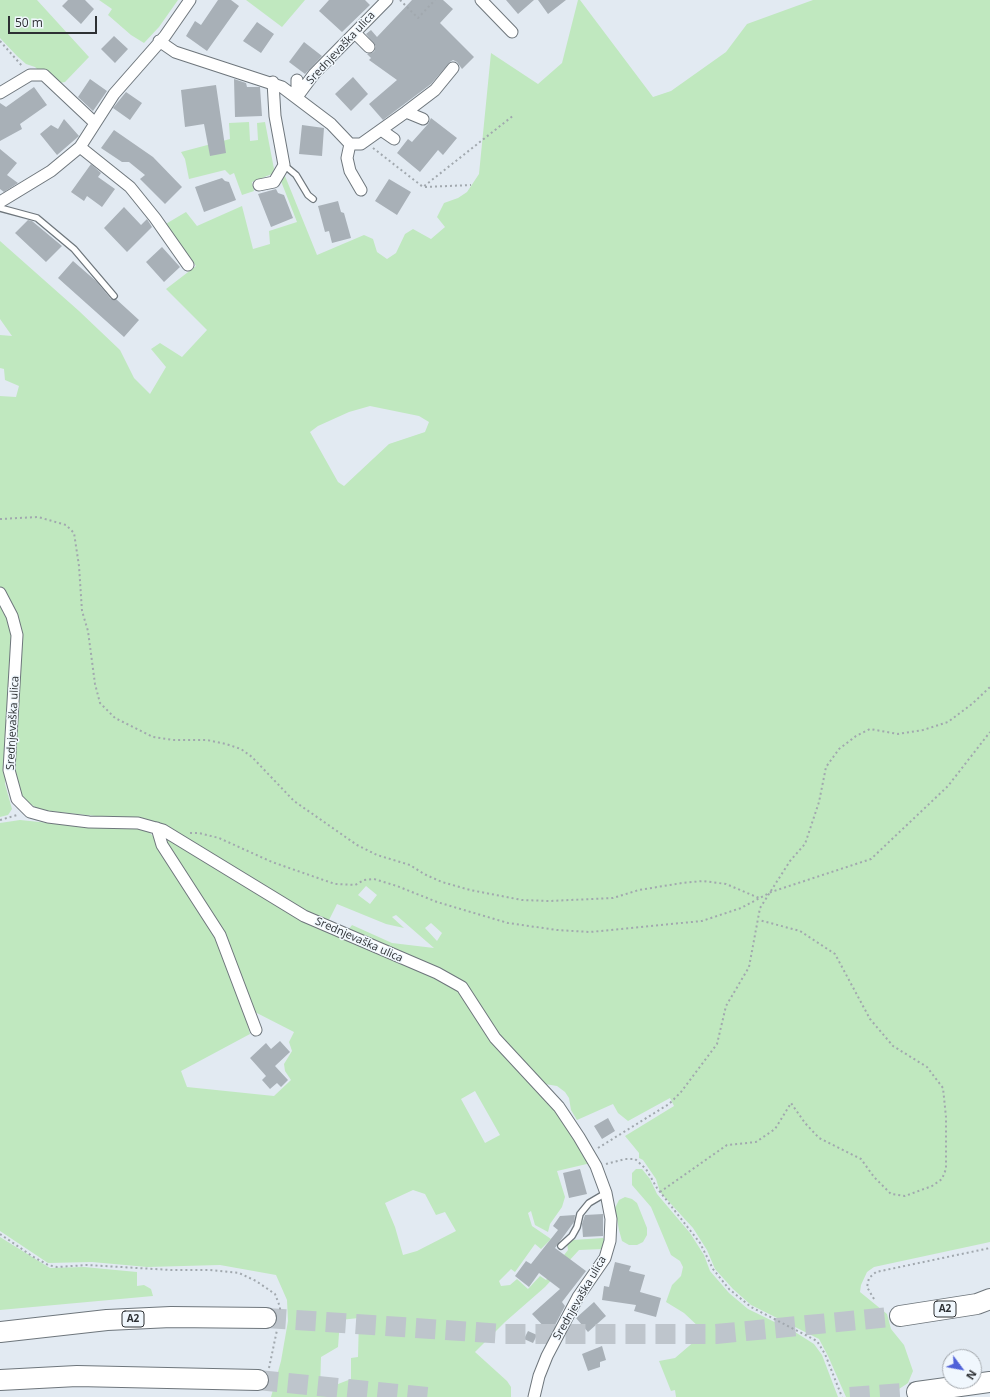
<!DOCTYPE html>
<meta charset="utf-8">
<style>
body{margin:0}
#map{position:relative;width:990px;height:1397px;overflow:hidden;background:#e2eaf2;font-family:"Open Sans",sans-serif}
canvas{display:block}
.north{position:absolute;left:942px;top:1349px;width:40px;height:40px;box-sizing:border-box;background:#f0f7fd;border:1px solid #a2a7ac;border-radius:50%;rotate:122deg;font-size:11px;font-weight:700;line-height:16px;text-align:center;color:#2d3033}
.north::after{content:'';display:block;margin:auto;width:14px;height:18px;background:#5062d8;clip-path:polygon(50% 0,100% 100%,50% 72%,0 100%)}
.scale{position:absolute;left:8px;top:16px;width:89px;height:18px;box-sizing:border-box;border:2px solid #2d3033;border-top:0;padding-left:5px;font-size:12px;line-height:14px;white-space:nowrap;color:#2d3033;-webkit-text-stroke:3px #f0f7fd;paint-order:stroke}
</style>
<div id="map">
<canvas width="990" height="1397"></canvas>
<div class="north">N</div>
<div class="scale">50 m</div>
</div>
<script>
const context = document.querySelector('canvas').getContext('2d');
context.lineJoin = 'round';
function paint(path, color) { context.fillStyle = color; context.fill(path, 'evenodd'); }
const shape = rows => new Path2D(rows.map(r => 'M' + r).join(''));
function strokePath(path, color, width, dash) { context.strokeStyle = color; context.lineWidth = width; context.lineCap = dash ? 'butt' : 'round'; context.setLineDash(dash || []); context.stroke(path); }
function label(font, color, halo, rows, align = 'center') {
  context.font = font + ' "Open Sans",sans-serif'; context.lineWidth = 3; context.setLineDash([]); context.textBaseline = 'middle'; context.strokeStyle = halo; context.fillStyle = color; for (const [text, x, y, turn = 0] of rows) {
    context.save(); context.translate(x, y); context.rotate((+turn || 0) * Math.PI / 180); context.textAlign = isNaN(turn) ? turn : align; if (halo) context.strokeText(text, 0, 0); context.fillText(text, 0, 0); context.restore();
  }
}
const green = shape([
 [0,0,37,0,89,57,65,82,60,83,56,87,35,67,26,64,17,56,0,38],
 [99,0,178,0,159,27,144,43,131,35,108,15,112,9],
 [246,0,305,0,282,27],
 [578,0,580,0,653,97,671,91,726,52,747,24,813,0,990,0,990,1242,874,1267,867,1272,861,1285,860,1292,887,1314,891,1329,904,1345,913,1371,908,1383,899,1389,896,1397,846,1397,828,1356,819,1339,751,1305,733,1289,715,1269,707,1250,693,1228,660,1192,656,1179,643,1160,639,1158,639,1153,625,1136,674,1106,670,1098,628,1121,618,1113,613,1104,577,1120,571,1110,569,1098,565,1092,557,1086,545,1084,496,1033,473,995,349,929,352,925,392,943,434,948,396,915,392,917,404,928,386,924,337,904,328,922,133,820,40,810,27,802,18,789,12,774,20,655,0,590,0,396,16,397,19,386,5,380,4,369,0,368,0,335,12,336,0,319,0,241,79,311,120,350,134,378,150,394,166,367,151,349,160,343,182,357,207,330,166,289,196,266,164,225,186,212,197,226,242,206,253,249,270,244,269,231,297,222,279,176,285,176,317,255,364,235,373,239,377,252,387,259,396,253,405,234,413,229,431,239,445,227,437,217,444,203,458,198,467,192,479,174,491,53,538,84,562,63],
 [370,406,419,416,429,422,425,432,389,444,344,486,338,482,310,432,318,426,349,412],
 [366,886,377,895,370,904,358,895],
 [431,923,442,933,437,941,425,928],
 [249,122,250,141,258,140,257,123,265,122,274,169,272,174,252,182,254,191,242,195,234,173,230,175,225,170,189,179,185,159,181,152,230,139,229,123],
 [0,601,11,622,13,640,5,784,12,809,8,815,0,817],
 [20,820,69,825,145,828,154,837,208,923,223,954,245,1016,250,1034,181,1071,187,1087,274,1096,291,1080,285,1071,284,1064,292,1051,289,1042,294,1032,251,1010,229,951,164,843,166,836,218,869,455,987,545,1096,591,1163,557,1171,565,1197,562,1207,550,1224,548,1232,535,1225,531,1211,528,1213,532,1226,551,1239,541,1249,535,1244,515,1272,511,1269,499,1281,501,1286,510,1285,517,1279,528,1289,540,1276,546,1280,565,1257,564,1255,568,1250,567,1243,573,1240,603,1238,606,1241,603,1249,579,1250,545,1287,505,1322,475,1352,507,1381,511,1387,511,1397,271,1397,281,1361,288,1321,287,1300,276,1275,220,1265,147,1267,92,1262,48,1263,0,1231,0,823],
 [475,1091,500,1135,485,1143,461,1099],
 [413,1190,425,1194,436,1215,445,1212,456,1231,417,1251,403,1255,395,1227,385,1203],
 [359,1318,358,1357,351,1358,351,1379,320,1391,321,1357,338,1347,340,1320],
 [636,1169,642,1169,650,1179,657,1194,690,1233,704,1255,710,1271,729,1293,748,1309,795,1332,814,1344,822,1355,838,1397,676,1397,675,1390,671,1391,659,1361,675,1358,696,1340,700,1334,700,1328,684,1313,666,1302,672,1285,681,1276,683,1267,680,1261,671,1255,651,1207,632,1185,632,1173],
 [625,1197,632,1199,637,1203,647,1228,647,1235,643,1242,637,1245,629,1245,622,1241,619,1230,615,1208,619,1200],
 [0,1237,50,1268,84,1267,137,1272,137,1286,144,1285,151,1289,153,1296,0,1310]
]);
const building = shape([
 [68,0,85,0,94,9,81,24,62,6],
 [218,0,231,0,239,6,207,51,186,36,195,21,201,25],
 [329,0,365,0,370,5,342,32,319,11],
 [412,0,443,0,453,9,440,23,474,57,462,69,457,62,453,60,450,62,431,84,383,120,369,104,397,80,369,60,371,58,367,54,374,52,376,46,366,34,371,30,377,37],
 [506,0,534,0,518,14],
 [538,0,566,0,548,14],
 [257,22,274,34,261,53,243,41],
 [114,36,128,49,115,63,101,49],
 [304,42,322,56,305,74,289,62],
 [353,77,368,94,351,111,335,94],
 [90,79,107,91,93,111,78,97],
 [234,79,246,83,247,87,260,87,262,116,235,117],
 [216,85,226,153,210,156,204,124,185,127,181,90],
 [34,87,47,105,20,124,22,129,0,141,0,103,6,107],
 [126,92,142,103,130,120,113,108],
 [431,118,457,138,443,155,438,150,420,172,397,153,408,139,412,142,428,124],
 [64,119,79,136,57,155,40,134,51,125,58,129],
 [302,125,324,128,322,156,299,154],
 [114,130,153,157,182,187,165,204,140,179,145,175,129,162,122,162,101,148],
 [0,149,17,163,7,175,18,183,4,192,0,189],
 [91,164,101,173,98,177,115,189,102,207,87,196,84,201,71,192],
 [222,178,225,181,229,182,236,200,204,212,195,187],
 [389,179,411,192,397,215,375,201],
 [276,189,278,193,284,195,293,218,271,227,258,194],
 [338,201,341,212,344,213,351,238,332,243,329,231,325,232,318,206],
 [124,207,141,225,147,219,152,227,127,252,104,228],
 [28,220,32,221,62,246,46,262,15,233],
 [162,247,180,267,164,282,146,262],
 [73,261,96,281,111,299,116,299,139,320,124,337,58,278],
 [280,1041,290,1052,275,1066,288,1080,281,1087,277,1083,270,1089,262,1080,266,1076,250,1058,266,1043,271,1049],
 [608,1118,615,1131,602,1139,594,1126],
 [580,1169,587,1194,569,1198,563,1173],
 [603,1214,603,1236,583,1237,582,1224,585,1215],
 [575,1215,574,1222,555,1248,586,1271,562,1302,565,1306,554,1327,549,1332,532,1314,560,1289,539,1273,529,1287,515,1276,526,1261,531,1264,558,1230,553,1226,560,1216],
 [615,1262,631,1266,629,1271,645,1275,640,1292,661,1298,656,1317,634,1311,636,1305,602,1300,604,1286,609,1287],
 [594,1302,606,1316,588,1332,576,1318],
 [528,1331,537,1335,533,1343,524,1339],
 [602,1346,606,1360,600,1362,600,1367,588,1371,582,1354]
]);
const highwayTunnel = shape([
 [266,1318,505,1334,716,1334,900,1316],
 [258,1380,428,1397],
 [850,1397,917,1392]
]);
const path = shape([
 [400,0,418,18,435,0],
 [0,41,23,67],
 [373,148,423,187,514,115],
 [425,187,471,185],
 [0,519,38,517,66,525,74,533,79,566,82,611,88,631,95,684,100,703,115,718,153,737,174,740,207,740,226,744,241,749,252,757,294,801,357,845,377,855,410,865,424,874,442,882,470,890,522,900,549,901,613,898,639,890,682,883,703,881,726,884,759,898],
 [0,820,17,815],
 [190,833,199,833,219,838,272,862,335,884,355,885,364,880,374,879,397,886,437,902,508,923,557,930,590,932,702,921,741,908,771,892,871,859,948,786,990,732],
 [598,1148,669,1104,681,1092,717,1044,726,1006,749,967,760,908,790,861,805,844,819,802,826,767,839,749,856,736,870,729,898,734,923,730,948,722,972,704,990,687],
 [606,1164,625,1159,635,1159,646,1169,657,1188,700,1243,713,1269,729,1289,751,1307,817,1341,825,1354,842,1397],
 [660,1192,727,1145,756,1142,775,1129,791,1103,805,1123,819,1138,861,1159,874,1177,891,1194,905,1196,932,1186,942,1179,946,1169,946,1117,943,1088,927,1067,893,1046,870,1019,835,954,800,931,759,920],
 [0,1234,32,1256,48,1265,57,1267,87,1265,171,1270,210,1270,239,1273,256,1281,275,1294,280,1307,280,1311],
 [874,1299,867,1287,869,1278,876,1272,990,1248],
 [269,1368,277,1330]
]);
const lane = shape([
 [284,165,296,175,308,195,313,199],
 [0,208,37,218,74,249,114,296],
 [561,1246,572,1236,577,1227,580,1214,589,1203,606,1193]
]);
const street = shape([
 [481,0,512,32],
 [355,33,369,47],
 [159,41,175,52,282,87,331,124,350,144,361,144,406,112,435,90,453,68],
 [297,80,297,97,314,74,387,0],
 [0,93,30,75,44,75,95,123],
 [406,112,423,119],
 [381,130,394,139],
 [350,144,347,158,350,171,361,190],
 [80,147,130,187,155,218,188,265],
 [259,185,274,182,284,165,275,116,273,82],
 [0,202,51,171,80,147,114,94,165,36,190,0],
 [0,593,12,616,17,635,9,770,17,799,30,812,48,817,89,822,138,823,163,830,304,916,437,973,462,987,495,1038,559,1107,579,1137,596,1166,606,1193,611,1219,610,1241,605,1258,578,1297,547,1356,539,1376,534,1397],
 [157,828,162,845,220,935,256,1030]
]);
const highway = shape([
 [900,1316,977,1304,990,1299],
 [0,1332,107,1320,171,1317,266,1318],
 [0,1380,77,1376,258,1380],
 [917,1392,990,1382]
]);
const shields = [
 [945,1309,22],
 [133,1319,22]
];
const shieldNames = [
 ["A2",945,1309],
 ["A2",133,1319]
];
const streetNames = [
 ["Srednjevaška ulica",341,48,-47],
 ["Srednjevaška ulica",13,723,-87],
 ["Srednjevaška ulica",359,940,24],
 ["Srednjevaška ulica",580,1298,-60]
];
paint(green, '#c0e8bf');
paint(building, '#a8b0b7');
strokePath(highwayTunnel, '#bec5cc', 20, [20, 10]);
strokePath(lane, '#6e767c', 8);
strokePath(street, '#6e767c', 13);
strokePath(highway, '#6e767c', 22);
strokePath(path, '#a1a8ae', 2, [2, 3]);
strokePath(lane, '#fff', 5.5);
strokePath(street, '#fff', 11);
strokePath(highway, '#fff', 20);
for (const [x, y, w] of shields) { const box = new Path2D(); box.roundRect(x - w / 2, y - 8, w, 16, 3); context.fillStyle = '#f0f7fd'; context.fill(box); strokePath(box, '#2d3033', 1); }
label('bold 10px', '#2d3033', null, shieldNames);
label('11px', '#2d3033', '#f0f7fd', streetNames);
</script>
